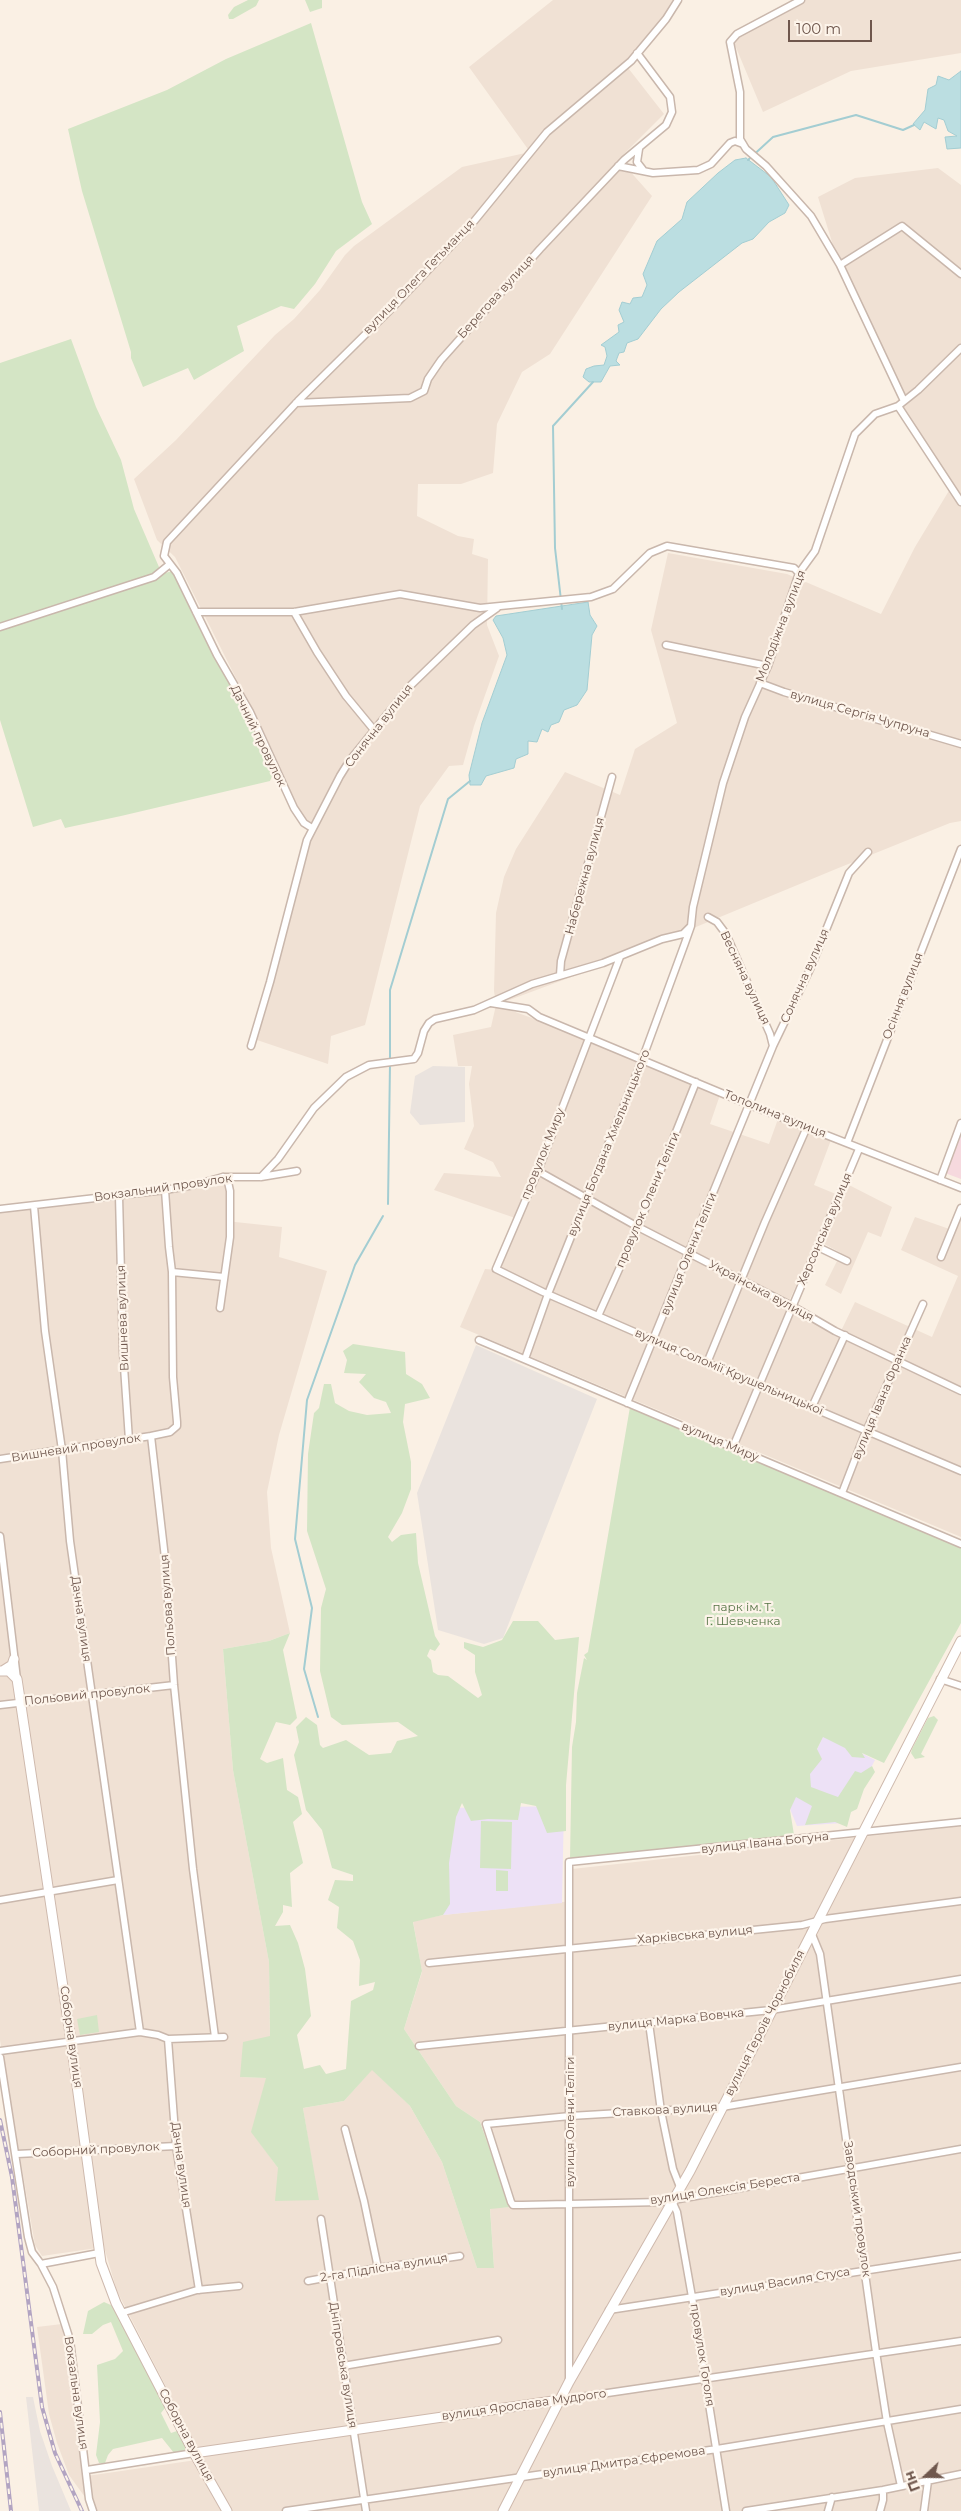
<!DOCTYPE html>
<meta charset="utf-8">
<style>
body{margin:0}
#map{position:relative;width:961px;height:2511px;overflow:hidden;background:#faf0e4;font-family:Montserrat,sans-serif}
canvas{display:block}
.north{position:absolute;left:901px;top:2451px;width:50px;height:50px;-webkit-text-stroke:4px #fdf4ea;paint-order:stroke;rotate:249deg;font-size:14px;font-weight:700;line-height:20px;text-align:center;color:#6f574d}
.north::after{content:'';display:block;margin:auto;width:18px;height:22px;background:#6f574d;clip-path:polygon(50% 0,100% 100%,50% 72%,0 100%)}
.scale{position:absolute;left:788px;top:20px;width:84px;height:22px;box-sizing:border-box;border:2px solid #6f574d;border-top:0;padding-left:6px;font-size:15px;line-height:18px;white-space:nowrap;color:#6f574d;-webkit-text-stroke:4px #fdf4ea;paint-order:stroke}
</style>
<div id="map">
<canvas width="961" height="2511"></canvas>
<div class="north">Пн</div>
<div class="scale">100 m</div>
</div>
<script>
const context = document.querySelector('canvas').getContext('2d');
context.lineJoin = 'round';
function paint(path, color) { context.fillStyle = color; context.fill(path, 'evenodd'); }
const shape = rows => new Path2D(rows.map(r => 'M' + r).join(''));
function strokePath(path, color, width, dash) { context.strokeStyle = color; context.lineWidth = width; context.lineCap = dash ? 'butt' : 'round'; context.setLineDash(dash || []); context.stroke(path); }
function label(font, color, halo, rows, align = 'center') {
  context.font = font + ' Montserrat,sans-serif'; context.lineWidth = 4.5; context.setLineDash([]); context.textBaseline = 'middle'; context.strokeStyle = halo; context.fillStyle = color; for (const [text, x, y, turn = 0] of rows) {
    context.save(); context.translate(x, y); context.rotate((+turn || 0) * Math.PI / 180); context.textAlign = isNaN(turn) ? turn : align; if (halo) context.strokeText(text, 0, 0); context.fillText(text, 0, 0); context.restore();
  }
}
const residential = shape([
 [553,0,675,0,670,12,625,64,664,114,619,159,652,196,550,354,522,372,497,424,493,473,461,484,418,484,417,516,458,536,474,539,472,554,488,559,487,625,499,656,474,726,463,765,449,766,420,806,365,1025,331,1036,328,1064,257,1040,311,839,250,706,175,557,157,540,134,479,176,440,275,335,294,319,320,290,345,255,354,246,462,167,530,152,469,67],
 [806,0,961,0,961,53,851,71,763,112,732,38],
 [938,168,961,185,961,821,950,823,836,869,609,963,496,1005,587,1038,720,1095,710,1124,769,1144,778,1119,831,1140,814,1185,843,1197,849,1185,892,1207,881,1237,868,1232,841,1294,825,1285,841,1253,817,1240,789,1301,841,1331,855,1302,932,1337,958,1276,901,1250,915,1217,955,1231,961,1219,961,1537,460,1327,485,1269,496,1270,518,1219,434,1190,444,1173,501,1177,493,1162,464,1149,474,1126,469,1084,472,1066,458,1066,453,1035,491,1027,496,1005,494,991,496,913,504,877,516,849,565,772,620,795,635,749,677,723,651,630,668,553,787,574,881,614,915,547,953,484,904,408,847,290,818,197,855,178],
 [226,1185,226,1221,282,1227,279,1257,327,1271,279,1435,267,1492,271,1548,290,1633,269,1641,223,1649,233,1770,269,1962,270,2037,240,2077,267,2078,252,2132,278,2168,318,2200,303,2108,344,2101,372,2069,410,2106,442,2162,477,2268,494,2267,490,2208,510,2207,480,2122,456,2106,404,2029,422,1972,413,1921,443,1915,572,1901,572,1869,961,1826,961,2511,95,2511,69,2475,57,2443,49,2414,37,2327,62,2324,82,2465,87,2476,203,2459,117,2291,104,2247,42,2256,35,2245,0,2040,0,1213]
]);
const industrial = shape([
 [433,1066,465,1067,465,1122,420,1125,410,1113,415,1076],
 [476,1345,597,1399,503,1638,484,1644,438,1630,417,1493],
 [26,2397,33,2397,40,2431,52,2466,71,2511,39,2511]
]);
const education = shape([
 [824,1734,875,1760,843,1823,797,1826,790,1809],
 [564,1806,562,1903,443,1915,447,1808]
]);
const medical = shape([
 [961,1134,961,1179,945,1173]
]);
const green = shape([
 [248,0,259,0,256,6,233,19,229,19,228,15,234,7],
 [305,0,322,0,322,8,310,12],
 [311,23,362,202,372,224,336,251,315,284,294,309,281,306,237,326,244,351,194,380,188,368,143,387,131,358,131,352,82,191,68,129,167,90,226,59],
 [71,339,96,407,121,460,134,509,162,574,172,571,239,699,273,774,270,781,121,816,65,828,61,819,33,827,0,720,0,363],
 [353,1344,405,1352,406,1374,422,1384,430,1398,405,1404,403,1422,411,1462,411,1489,402,1513,388,1537,392,1542,401,1535,416,1533,418,1563,435,1636,440,1644,435,1651,430,1649,427,1656,431,1660,433,1672,438,1675,448,1676,478,1698,482,1695,475,1672,475,1655,464,1648,464,1642,483,1647,502,1640,513,1621,538,1621,555,1640,579,1637,566,1785,566,1831,547,1833,536,1806,521,1803,518,1820,488,1819,471,1821,462,1803,456,1817,449,1863,450,1904,443,1915,413,1922,422,1971,404,2029,456,2106,480,2122,510,2207,490,2209,494,2268,477,2268,442,2162,410,2106,372,2070,344,2101,303,2108,319,2200,275,2201,278,2168,251,2132,266,2078,240,2077,243,2042,270,2036,269,1962,233,1770,223,1649,269,1641,290,1633,283,1650,297,1718,290,1725,276,1722,260,1759,267,1763,283,1758,287,1790,298,1797,302,1814,293,1822,303,1863,290,1873,292,1907,283,1905,283,1912,275,1926,290,1925,298,1943,305,1969,311,2016,297,2035,304,2069,320,2065,326,2074,346,2069,351,2001,373,1990,375,1982,359,1986,360,1960,353,1941,337,1928,339,1907,328,1900,335,1880,353,1881,353,1875,332,1868,322,1830,306,1810,294,1755,299,1742,296,1727,306,1717,317,1725,320,1745,323,1748,346,1740,369,1755,391,1753,397,1741,418,1736,398,1722,342,1725,331,1717,320,1671,321,1608,326,1589,307,1531,308,1454,314,1413,319,1408,324,1384,331,1384,335,1403,349,1411,367,1415,391,1413,386,1402,374,1398,359,1382,366,1374,344,1373,347,1360,343,1351],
 [630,1407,961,1547,961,1623,884,1763,862,1753,865,1758,852,1757,845,1748,823,1737,817,1749,822,1759,810,1774,811,1787,827,1793,838,1797,855,1771,861,1773,872,1766,875,1772,864,1789,857,1809,851,1812,847,1827,835,1822,805,1825,812,1806,796,1797,790,1810,794,1835,570,1859,572,1747,576,1722,577,1693,584,1658,587,1660,584,1655,588,1652],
 [934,1716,938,1720,921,1754,925,1757,915,1759,911,1753,912,1749,928,1718],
 [481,1821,512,1822,511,1869,480,1868],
 [496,1870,508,1871,508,1891,496,1891],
 [97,2015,99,2032,80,2035,77,2019],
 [104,2302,113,2306,120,2319,165,2408,161,2413,171,2433,177,2431,185,2446,185,2451,174,2453,162,2438,113,2449,108,2455,105,2463,99,2463,96,2455,100,2422,97,2365,115,2359,123,2351,111,2322,103,2325,92,2334,83,2334,88,2311]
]);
const water = shape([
 [961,71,961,148,947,149,945,137,957,136,948,131,944,120,938,118,936,129,924,122,920,130,913,124,925,110,928,89,936,85,938,76,949,80,961,71],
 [746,158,771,177,789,205,785,213,769,222,753,239,742,243,679,292,661,309,638,339,627,343,624,352,619,353,616,361,620,365,610,366,601,382,589,382,583,377,586,369,594,366,604,365,607,356,605,347,601,345,619,332,618,325,624,322,619,310,622,302,630,304,633,298,642,297,647,285,643,274,657,241,682,219,687,202,718,173,735,160,746,158],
 [588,602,590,615,597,626,592,635,587,690,577,705,564,710,559,722,551,725,548,732,542,729,537,742,528,741,528,754,516,759,514,768,486,776,481,785,470,785,469,775,482,723,507,655,503,638,493,620,496,616,588,602]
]);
const stream = shape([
 [748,160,773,137,856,115,903,130,914,125],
 [562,609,555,548,553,426,593,382],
 [390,1060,390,990,448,799,470,781],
 [388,1204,390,1064],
 [318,1717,304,1669,312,1608,295,1539,307,1400,355,1265,383,1216]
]);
const street = shape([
 [801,0,737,34,730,42,740,92,740,139,746,149,766,166,811,216,840,265,904,401],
 [639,149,637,162,644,171],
 [618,166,653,173,698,170,711,164,730,143,735,141,743,144],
 [840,265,902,226,961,274],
 [296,403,410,398,424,391,428,379,441,360,540,249,624,160,666,125,672,112,670,97,637,53],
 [898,406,961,502],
 [196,612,294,612,400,594,480,608,591,597,613,589,650,553,667,546,794,568,799,573],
 [294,612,317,652,346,696,374,730],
 [0,627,154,577,170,564],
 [666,645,768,666],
 [760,683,784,692,961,744],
 [312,828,304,823,294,808,250,712,217,655,177,573,164,556,167,542,298,401,393,307,471,225,547,132,631,61,666,19,678,0],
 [708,917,717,922,726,934,770,1034,773,1046],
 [620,957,538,1171,496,1269,543,1292,653,1340,961,1471],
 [560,975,561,961,612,777],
 [491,1003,528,1009,539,1017,750,1105,961,1188],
 [251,1046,270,982,307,840,340,776,350,760,410,686,473,625,497,608],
 [847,1143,961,849],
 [538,1171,638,1227,792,1306,835,1331,961,1391],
 [261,1177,278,1159,314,1108,346,1077,369,1065,414,1059,418,1053,424,1031,429,1023,435,1019,474,1010,532,984,603,963,662,939,683,934,690,927],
 [940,1180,961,1123],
 [165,1190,169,1247,172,1272,173,1377,177,1422,177,1426,170,1432,151,1436,165,1558,174,1685,193,1869,215,2037],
 [119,1196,123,1352,129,1440],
 [34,1206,45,1331,62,1450,70,1541,140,2032],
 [0,1209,165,1190,194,1185,223,1177,261,1177,297,1171],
 [818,1247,847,1261],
 [941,1257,961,1208],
 [172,1272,224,1277],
 [220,1308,230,1237,230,1191,228,1182,223,1177],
 [598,1316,638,1227,696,1082],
 [479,1340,961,1544],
 [525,1359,548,1294,642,1060,685,943,691,926,693,907,723,783,745,717,768,666,799,573,815,551,855,434,875,414,898,406,918,390,961,348],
 [707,1363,765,1222,807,1127],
 [627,1403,773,1046,811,967,849,873,868,852],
 [812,1407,845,1335],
 [733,1447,859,1149],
 [0,1459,151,1436],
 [842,1493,864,1436,923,1304],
 [0,1536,17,1679],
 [940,1679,961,1686],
 [0,1705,174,1685],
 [0,1900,118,1880],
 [811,1932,820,1954,876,2352,887,2422,901,2486],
 [429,1963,802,1925,825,1919,961,1901],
 [649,2023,661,2111,673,2169,680,2187],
 [168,2039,176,2146,199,2290],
 [419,2046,771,2010,961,1979],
 [0,2051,140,2032,158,2035,168,2039,224,2037],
 [0,2057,28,2237,32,2252,41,2264,53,2287,70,2340,89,2499,93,2511],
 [961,2067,722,2107,570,2116,486,2124,511,2202,513,2205,522,2205,662,2202,961,2149],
 [345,2129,364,2201,378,2268],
 [17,2154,176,2146],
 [672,2201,677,2212,692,2297,726,2511],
 [321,2219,366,2511],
 [41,2264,99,2253],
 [308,2281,372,2269,460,2256],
 [609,2310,961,2256],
 [121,2313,197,2290,239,2286],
 [343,2366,498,2340],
 [569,2379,569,1862,961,1822],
 [560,2400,961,2341],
 [87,2470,194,2453],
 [286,2511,717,2449,961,2409],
 [746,2511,883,2490,961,2474],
 [828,2511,832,2497],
 [880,2511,883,2500,883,2490],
 [924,2511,928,2481]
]);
const secondary = shape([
 [4,1670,12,1665,14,1659],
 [0,1671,9,1671,17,1679,71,2041,101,2263,116,2303,194,2453,227,2511],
 [194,2453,560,2400],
 [503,2511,569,2382,690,2171,961,1641]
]);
const rail = shape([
 [0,2120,12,2177,42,2407,55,2453,82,2511],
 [0,2412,11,2511]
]);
const streetNames = [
 ["вулиця Олега Гетьманця",419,277,-46],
 ["Берегова вулиця",496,297,-48],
 ["Молодіжна вулиця",781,626,-69],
 ["вулиця Сергія Чупруна",860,714,16],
 ["Сонячна вулиця",379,726,-52],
 ["Дачний провулок",258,736,64],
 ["Набережна вулиця",585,876,-75],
 ["Сонячна вулиця",805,976,-66],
 ["Весняна вулиця",745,978,65],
 ["Осіння вулиця",903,996,-69],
 ["Тополина вулиця",775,1114,22],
 ["вулиця Богдана Хмельницького",609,1143,-68],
 ["провулок Миру",543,1154,-68],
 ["Вокзальний провулок",163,1188,-8],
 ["провулок Олени Теліги",648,1200,-67],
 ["Херсонська вулиця",825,1229,-67],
 ["вулиця Олени Теліги",689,1254,-68],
 ["Українська вулиця",761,1291,28],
 ["Вишнева вулиця",123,1318,-92],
 ["вулиця Соломії Крушельницької",729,1372,23],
 ["вулиця Івана Франка",882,1398,-67],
 ["вулиця Миру",720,1442,23],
 ["Вишневий провулок",76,1448,-9],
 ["Польова вулиця",168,1605,-94],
 ["Дачна вулиця",81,1619,82],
 ["Польовий провулок",87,1695,-6],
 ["вулиця Івана Богуна",765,1843,-6],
 ["Харківська вулиця",695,1935,-5],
 ["вулиця Марка Вовчка",676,2020,-6],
 ["вулиця Героїв Чорнобиля",765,2023,-63],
 ["Соборна вулиця",71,2037,82],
 ["Ставкова вулиця",665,2110,-3],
 ["вулиця Олени Теліги",570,2122,-90],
 ["Соборний провулок",96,2150,-3],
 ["Дачна вулиця",181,2165,82],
 ["вулиця Олексія Береста",725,2189,-9],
 ["Заводський провулок",857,2209,82],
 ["2-га Підлісна вулиця",384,2268,-9],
 ["вулиця Василя Стуса",785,2282,-9],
 ["провулок Гоголя",702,2355,81],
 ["Дніпровська вулиця",343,2365,81],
 ["Вокзальна вулиця",76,2393,82],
 ["вулиця Ярослава Мудрого",524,2405,-8],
 ["Соборна вулиця",186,2435,62],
 ["вулиця Дмитра Єфремова",624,2462,-8]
];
const parkNames = [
 ["парк ім. Т.",743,1607],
 ["Г. Шевченка",743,1621]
];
paint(residential, '#f0e1d4');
paint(industrial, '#eae3de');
paint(education, '#ede1f6');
paint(medical, '#f6d9de');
paint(green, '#d4e5c5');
paint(water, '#bbdee1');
strokePath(water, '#a3cdd2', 1);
strokePath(stream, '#a3cdd2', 2);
strokePath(street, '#c9b7ac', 9);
strokePath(secondary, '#ceb9ad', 11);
strokePath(street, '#fff', 6);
strokePath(secondary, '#fff', 9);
strokePath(rail, '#b2a4c2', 4);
strokePath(rail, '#fdf4ea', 2, [5.5]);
label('12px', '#6f574d', '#fdf4ea', streetNames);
label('12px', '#567446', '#fdf4ea', parkNames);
</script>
